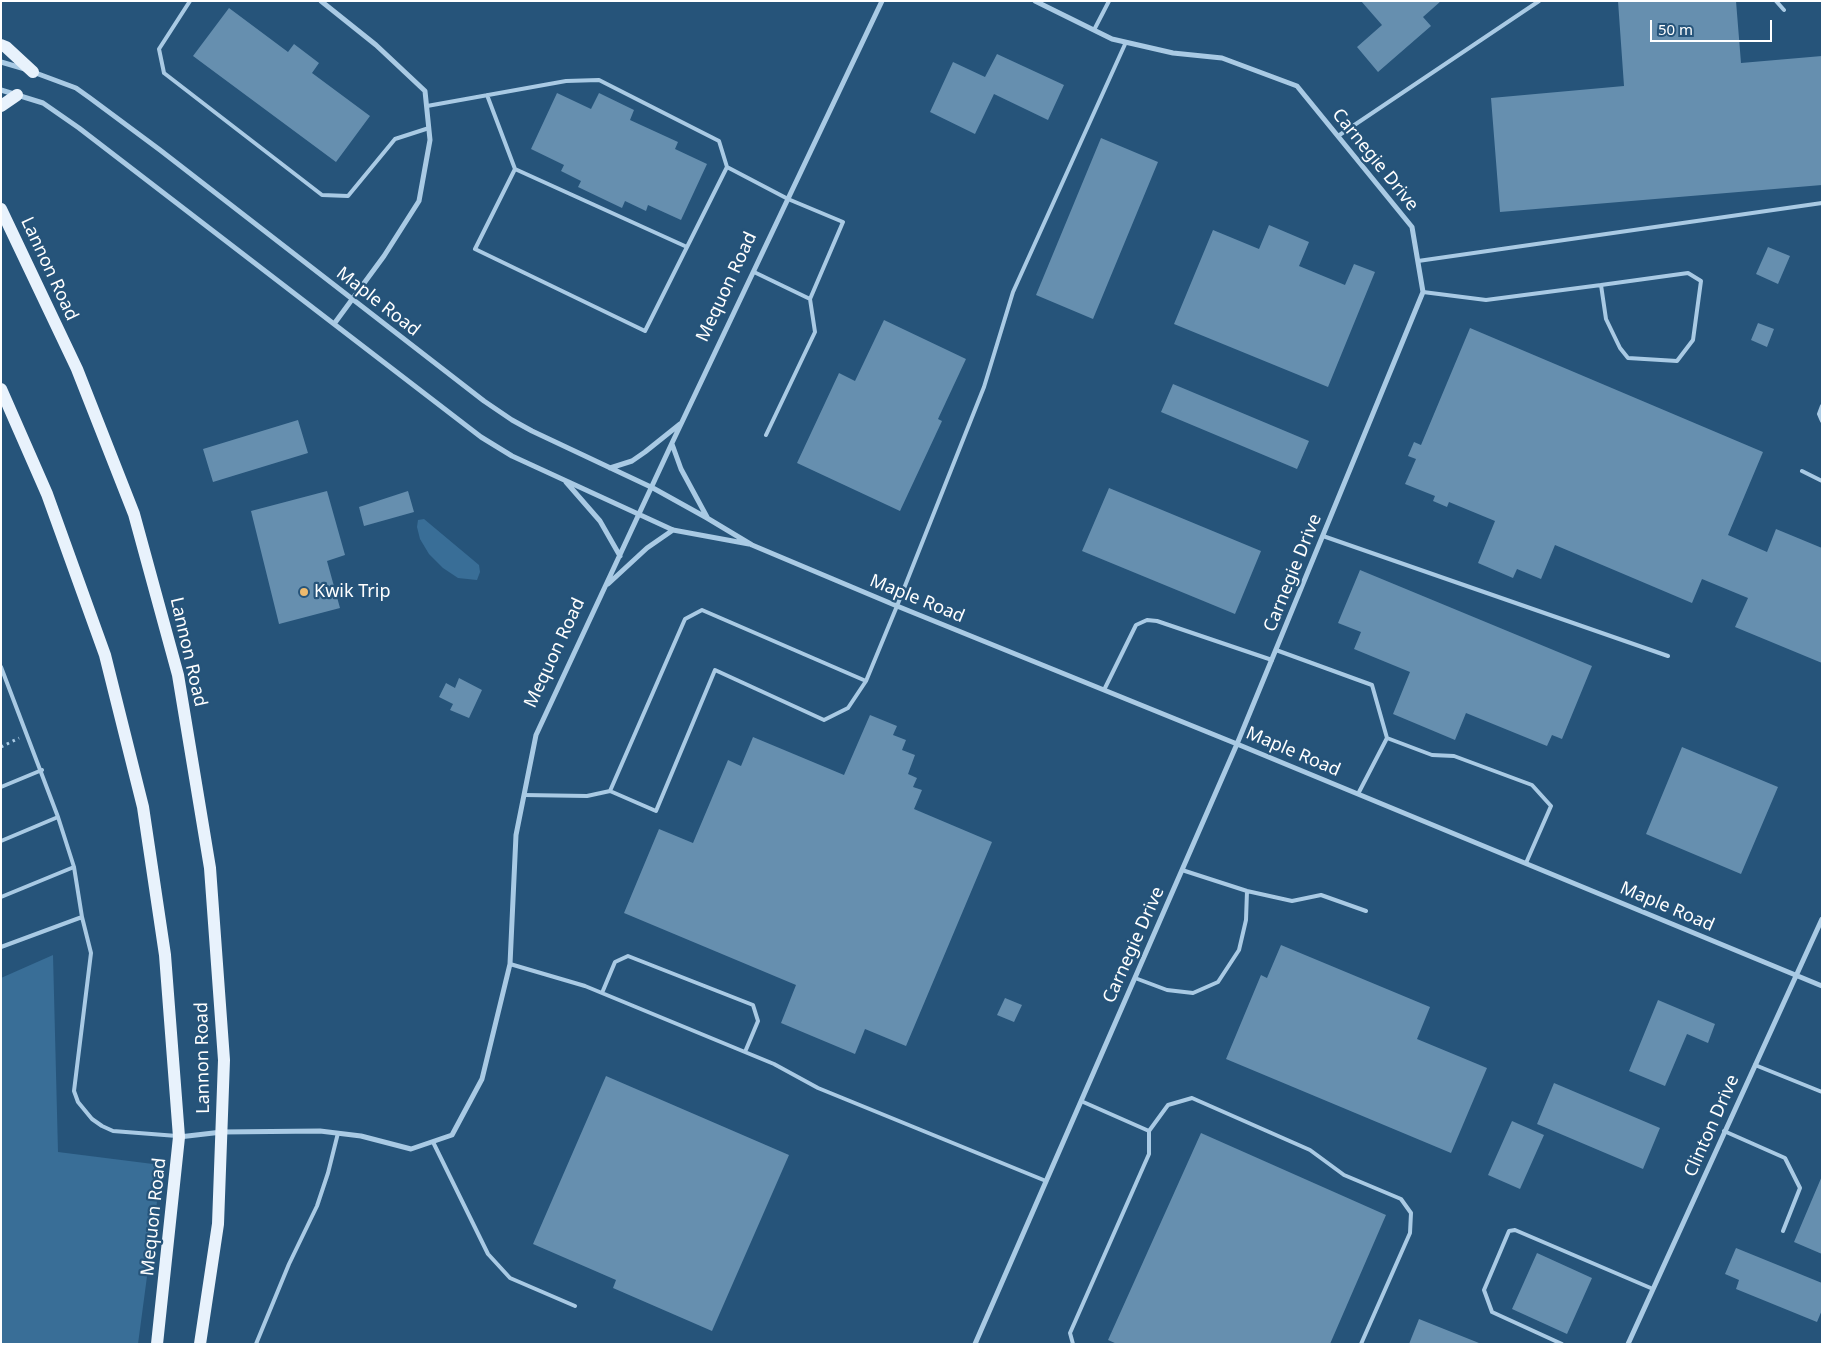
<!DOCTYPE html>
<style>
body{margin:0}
#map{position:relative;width:1823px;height:1345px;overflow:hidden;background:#26547a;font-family:"Noto Sans",sans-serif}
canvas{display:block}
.frame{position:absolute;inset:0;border:2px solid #fff;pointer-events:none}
.scale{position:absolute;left:1650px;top:20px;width:122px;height:22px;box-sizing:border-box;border:2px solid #fff;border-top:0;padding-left:6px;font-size:15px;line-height:18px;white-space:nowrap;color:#fff;-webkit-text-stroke:4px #26547a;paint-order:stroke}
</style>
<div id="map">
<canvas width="1823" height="1345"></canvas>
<div class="frame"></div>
<div class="scale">50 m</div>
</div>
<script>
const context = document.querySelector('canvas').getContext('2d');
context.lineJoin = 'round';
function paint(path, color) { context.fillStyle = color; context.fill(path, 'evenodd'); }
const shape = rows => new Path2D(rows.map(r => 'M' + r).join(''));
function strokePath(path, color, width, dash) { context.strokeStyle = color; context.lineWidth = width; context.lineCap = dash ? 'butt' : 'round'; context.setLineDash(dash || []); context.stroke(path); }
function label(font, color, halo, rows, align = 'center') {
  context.font = font + ' "Noto Sans",sans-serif'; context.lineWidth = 4.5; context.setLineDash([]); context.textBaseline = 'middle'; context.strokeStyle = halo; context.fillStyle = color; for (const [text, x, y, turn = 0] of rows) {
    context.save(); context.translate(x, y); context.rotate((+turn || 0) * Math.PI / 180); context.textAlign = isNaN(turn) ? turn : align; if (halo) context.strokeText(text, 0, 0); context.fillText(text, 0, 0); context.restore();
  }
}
const green = shape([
 [424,519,479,565,480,572,477,580,458,578,443,568,429,554,420,539,417,527,418,520],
 [53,955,58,1152,153,1164,158,1178,158,1194,138,1344,1,1344,1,978]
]);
const building = shape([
 [1361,1,1441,1,1423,17,1431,26,1378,72,1357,47,1382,25],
 [1618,1,1736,1,1741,63,1822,56,1822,185,1500,212,1491,98,1624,86],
 [229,8,288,52,294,44,319,63,312,73,370,116,336,162,193,56],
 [997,54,1064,85,1048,120,994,94,975,134,930,112,953,62,985,77],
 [557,93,591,109,599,93,634,110,630,120,678,142,675,149,707,164,681,220,648,205,646,211,625,201,622,208,578,187,581,181,561,171,564,165,531,149],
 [1101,138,1158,162,1093,319,1036,295],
 [1269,225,1309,242,1299,266,1345,285,1354,264,1375,272,1328,387,1174,324,1213,230,1259,249],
 [1768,247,1790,256,1778,284,1756,274],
 [884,320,966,359,938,419,942,421,900,511,797,463,839,373,855,381],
 [1758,323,1774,329,1767,347,1751,340],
 [1470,328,1763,452,1728,535,1767,552,1776,529,1822,548,1822,663,1735,627,1748,598,1702,579,1692,603,1555,545,1541,579,1517,569,1513,578,1478,563,1495,521,1449,502,1447,507,1433,501,1435,496,1405,484,1416,459,1408,456,1414,442,1421,445],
 [1173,384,1309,441,1297,469,1161,412],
 [298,420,308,453,213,482,203,449],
 [1109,488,1261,551,1235,614,1082,551],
 [327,491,345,555,327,561,340,608,279,624,251,511],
 [408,491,414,512,364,526,359,507],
 [1360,570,1592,666,1562,739,1552,735,1547,746,1466,713,1455,740,1393,714,1410,672,1354,649,1361,632,1338,623],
 [459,678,482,690,469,718,450,710,453,704,439,697,446,683,455,688],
 [870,715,897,726,893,735,906,740,902,750,915,755,908,774,917,778,913,787,922,790,914,809,992,842,906,1046,865,1029,855,1054,781,1023,796,985,624,913,659,829,693,843,728,760,741,766,753,737,844,775],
 [1682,747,1778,787,1741,874,1646,834],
 [1281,945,1430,1007,1417,1039,1487,1068,1451,1153,1226,1059,1261,975,1267,978],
 [1005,998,1022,1005,1014,1022,997,1015],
 [1658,1000,1715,1024,1708,1043,1687,1034,1665,1086,1629,1071],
 [606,1076,789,1155,712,1331,613,1288,616,1280,533,1244],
 [1554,1083,1660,1128,1643,1169,1537,1124],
 [1512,1121,1544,1135,1520,1189,1488,1175],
 [1201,1133,1386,1215,1330,1344,1117,1344,1108,1340],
 [1822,1176,1822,1254,1794,1242],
 [1736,1248,1822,1283,1822,1310,1817,1322,1736,1289,1739,1280,1725,1274],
 [1537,1253,1592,1278,1567,1334,1512,1309],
 [1419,1319,1479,1343,1479,1344,1409,1344]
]);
const path = shape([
 [1,747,19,738]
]);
const lane = shape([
 [190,1,159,49,164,73,322,195,348,196,395,139,429,128],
 [1776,1,1784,10],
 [1094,30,1109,1],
 [487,95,515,169,475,249,645,331,727,167],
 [427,106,566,81,599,80,719,141,727,167,788,199,843,222,810,299,754,272],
 [1338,136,1539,1],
 [515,169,687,247],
 [1418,261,1822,203],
 [1423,292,1486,300,1601,285,1688,273,1701,281,1693,340,1677,361,1628,358,1620,348,1606,319,1601,285],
 [1822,406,1819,414,1822,421],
 [766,435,815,332,810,299],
 [1802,471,1822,481],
 [1323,536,1668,656],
 [1276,650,1372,685,1387,738,1432,755,1454,756,1532,785,1551,806,1526,863],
 [1,667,58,817,74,867,82,917,91,953,74,1091,78,1102,92,1119,102,1126,113,1131,177,1136],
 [1104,690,1136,625,1147,620,1157,621,1272,660],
 [1,787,42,770],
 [610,791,656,811,715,670,824,720,848,708,866,681,897,606,984,387,1013,292,1126,42],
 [1358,794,1387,738],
 [524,795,587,796,610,791,685,619,702,610,866,681],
 [1,841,58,817],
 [1182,870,1247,891,1292,901,1321,895,1366,911],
 [1,897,74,867],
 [1,947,82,917],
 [510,964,585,986,774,1064,818,1088,1046,1181],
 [1135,978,1167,990,1193,993,1218,982,1239,950,1246,920,1247,891],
 [602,993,615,962,628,956,753,1005,758,1021,745,1052],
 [1755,1065,1822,1092],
 [1081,1101,1149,1131,1168,1105,1192,1098,1310,1150,1344,1175,1401,1199,1411,1213,1410,1233,1361,1344],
 [1724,1131,1785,1158,1800,1188,1783,1231],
 [433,1142,488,1254,510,1278,575,1306],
 [256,1344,289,1264,317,1206,328,1173,338,1133],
 [1073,1344,1070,1333,1149,1154,1149,1131],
 [1562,1344,1492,1312,1484,1290,1509,1231,1515,1230,1653,1289]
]);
const street = shape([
 [321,1,376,45,425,91,430,140,419,201,384,256,334,324],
 [1,62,25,69],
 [33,72,76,88,90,98,160,150,484,401,512,420,532,431,653,488,707,518,752,545,897,606,1237,744,1822,986],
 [1,90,43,103,79,128,481,437,512,456,673,530,749,544],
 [672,444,681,469,707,517],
 [610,468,632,461,645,452,680,424],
 [566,482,600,521,620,556],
 [608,584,647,548,673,530],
 [179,1137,222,1132,320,1131,361,1136,411,1149,452,1135,482,1079,510,964,516,835,536,735,672,443,882,1],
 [975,1344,1237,744,1423,292,1412,227,1297,86,1222,58,1173,53,1112,39,1035,1],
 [1628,1344,1822,919]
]);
const primary = shape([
 [1,45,6,47,33,72],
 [1,106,17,95],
 [1,209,77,369,134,514,178,675,210,868,224,1060,218,1224,200,1344],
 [1,389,47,494,105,655,143,807,165,955,179,1137,157,1344]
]);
const markers = [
 [304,592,5,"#edba6e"]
];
const streetNames = [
 ["Carnegie Drive",1375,160,51],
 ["Lannon Road",49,269,65],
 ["Mequon Road",727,287,-65],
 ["Maple Road",378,302,38],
 ["Carnegie Drive",1293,573,-68],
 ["Maple Road",917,599,22],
 ["Lannon Road",188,652,77],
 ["Mequon Road",555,653,-65],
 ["Maple Road",1293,752,23],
 ["Maple Road",1667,907,23],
 ["Carnegie Drive",1134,945,-66],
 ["Lannon Road",203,1058,-91],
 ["Clinton Drive",1712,1126,-66],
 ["Mequon Road",154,1217,-84]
];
const poiNames = [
 ["Kwik Trip",314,592]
];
paint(green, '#396e97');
paint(building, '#668faf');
strokePath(path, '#a9cae4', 3, [2.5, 4]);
strokePath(lane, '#a9cae4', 4);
strokePath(street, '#a9cae4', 5);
strokePath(primary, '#e8f2fc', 12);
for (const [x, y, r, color] of markers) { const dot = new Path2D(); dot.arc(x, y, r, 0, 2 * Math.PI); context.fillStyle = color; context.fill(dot); strokePath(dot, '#26547a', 2); }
label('18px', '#fff', '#26547a', streetNames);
label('18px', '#fff', '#26547a', poiNames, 'left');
</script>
